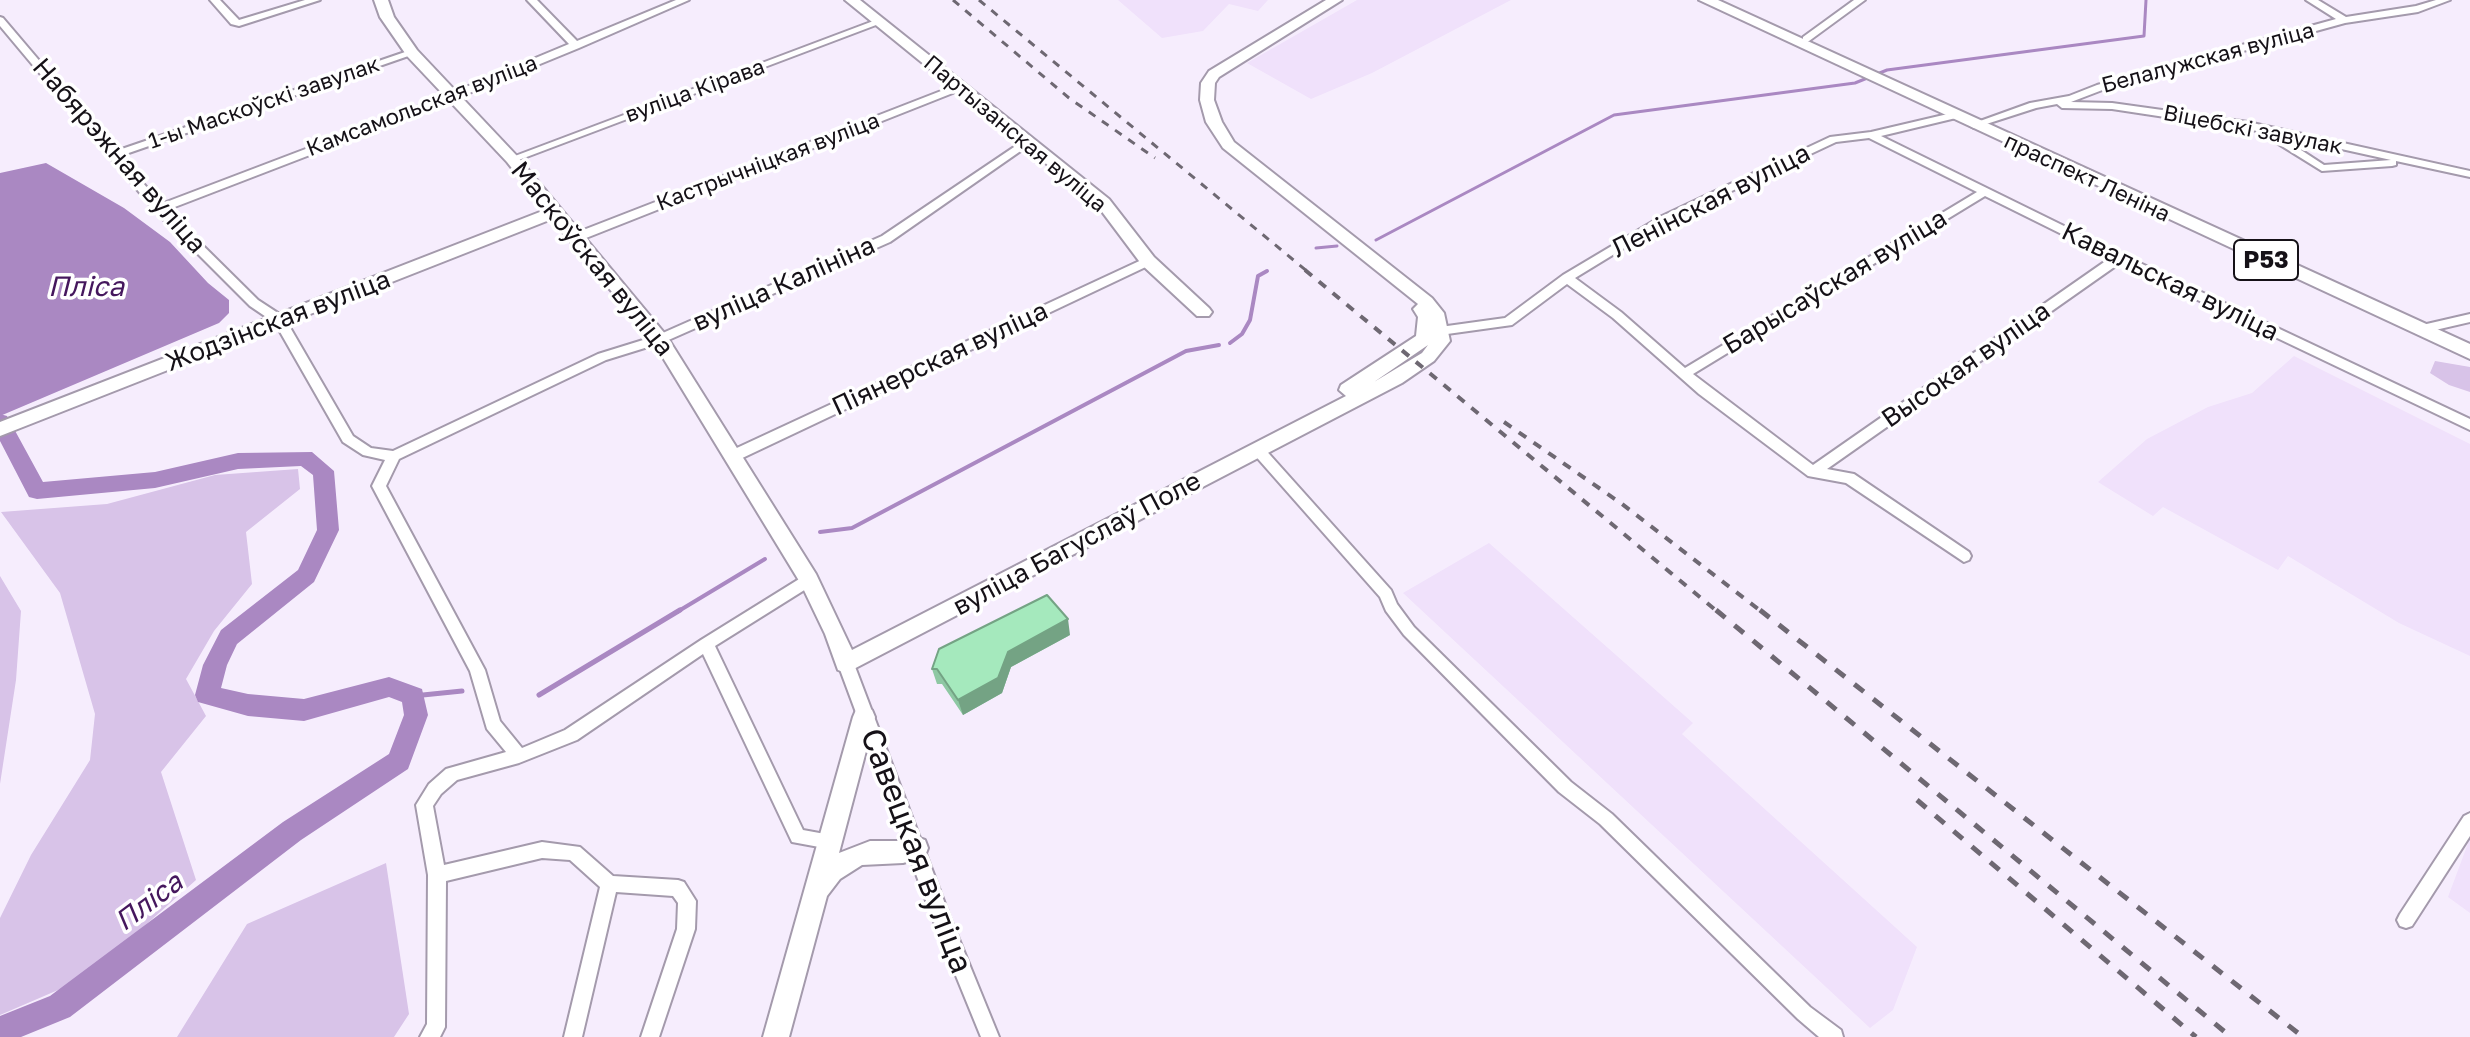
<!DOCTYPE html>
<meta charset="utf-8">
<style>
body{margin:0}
canvas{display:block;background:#f6edfd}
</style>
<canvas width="2470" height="1037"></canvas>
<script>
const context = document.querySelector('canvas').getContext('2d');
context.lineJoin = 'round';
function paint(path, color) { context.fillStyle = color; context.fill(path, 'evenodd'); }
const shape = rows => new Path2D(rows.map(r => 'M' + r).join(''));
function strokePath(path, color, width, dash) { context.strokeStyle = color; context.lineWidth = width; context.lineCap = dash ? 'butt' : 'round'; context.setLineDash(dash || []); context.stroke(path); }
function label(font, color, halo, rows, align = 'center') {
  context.font = font + ' "Golos Text",sans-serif'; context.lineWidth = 7; context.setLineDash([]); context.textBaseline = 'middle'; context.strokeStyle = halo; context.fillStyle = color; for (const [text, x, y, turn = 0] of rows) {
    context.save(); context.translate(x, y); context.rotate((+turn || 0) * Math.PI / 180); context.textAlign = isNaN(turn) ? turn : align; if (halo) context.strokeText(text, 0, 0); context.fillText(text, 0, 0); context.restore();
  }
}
const built = shape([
 [1118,0,1268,0,1258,11,1229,4,1203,31,1162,38],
 [1357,0,1511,0,1372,73,1311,99,1247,63],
 [2294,356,2470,444,2470,656,2399,623,2288,556,2278,570,2163,507,2153,516,2098,482,2147,439,2208,407,2252,393],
 [1489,543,1693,723,1682,734,1917,947,1893,1010,1870,1028,1403,593],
 [2470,838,2470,913,2448,897]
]);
const green = shape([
 [2435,361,2470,367,2470,392,2449,385,2430,373],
 [298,469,300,489,246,532,252,584,214,631,186,679,206,716,161,772,196,880,86,978,0,1015,0,918,31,855,90,760,95,714,60,593,1,512,107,504,215,475],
 [0,576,21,611,16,680,0,784],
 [386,863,409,1014,394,1037,177,1037,247,924]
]);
const water = shape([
 [46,163,124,208,170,242,208,283,229,300,229,313,219,323,0,416,0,173]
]);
const streamFar2 = shape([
 [1376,240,1614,115,1855,83,1887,70,2144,36,2146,0],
 [1316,248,1337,246]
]);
const streamFar1 = shape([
 [1230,343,1242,334,1250,320,1258,276,1267,271],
 [820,532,852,528,1186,351,1219,345],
 [677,612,765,559]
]);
const stream = shape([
 [539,695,680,610],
 [413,696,462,691]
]);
const river = shape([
 [0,414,7,416,43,482,155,472,238,453,312,452,334,471,339,530,314,582,237,644,227,665,221,688,248,694,304,699,389,677,422,689,428,715,408,769,301,840,70,1017,21,1037,0,1037,0,1016,50,996,283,822,389,754,404,715,402,702,389,697,304,721,248,716,198,702,195,695,203,665,221,630,298,570,317,530,313,475,301,466,238,469,155,488,37,499,29,497,0,441,0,414]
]);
const street = shape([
 [210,0,220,0,239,20,305,0,320,0,239,26,231,24,210,0],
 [527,0,537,0,577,41,676,0,689,0,579,48,445,103,167,210,258,300,284,317,353,436,371,448,393,451,598,354,656,336,882,236,1023,141,1027,140,1032,143,890,242,664,342,606,360,399,459,386,486,485,670,500,721,522,748,565,730,701,640,804,576,809,574,814,576,816,580,814,584,715,646,803,830,836,836,838,841,836,846,830,849,792,842,703,654,577,740,519,763,457,780,441,794,433,806,444,865,542,842,580,847,613,876,678,880,684,882,696,901,695,929,659,1037,641,1037,677,929,678,903,673,896,616,892,582,1037,564,1037,600,887,570,860,542,858,446,881,445,1027,440,1037,420,1037,427,1024,428,875,416,805,429,784,446,769,506,752,487,729,470,671,372,486,385,460,363,455,343,442,275,323,250,306,155,211,0,26,0,17,3,18,116,151,408,51,417,53,120,156,161,204,437,99,569,44,527,0],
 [1854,0,1865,0,1809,41,1803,41,1803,37,1854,0],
 [2306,0,2318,0,2346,17,2416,6,2436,0,2450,0,2418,12,2345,23,2105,89,2071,102,2112,103,2248,122,2470,171,2470,177,2396,161,2396,165,2392,166,2322,171,2264,135,2264,132,2112,109,2062,108,2057,104,2036,108,1974,128,1969,125,2030,103,2069,96,2097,85,2336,19,2306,0],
 [2278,135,2391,160,2324,165,2278,135],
 [876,20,884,22,516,161,508,161,507,159,876,20],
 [959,84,963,85,963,89,581,240,573,240,571,237,573,234,959,84],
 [1952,113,1956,114,1956,118,1881,136,2123,255,2470,419,2470,430,2120,263,1827,469,1854,474,1969,552,1971,556,1969,560,1964,562,1846,483,1808,476,1699,394,1613,318,1567,284,1512,325,1440,335,1434,331,1440,327,1505,318,1563,275,1662,216,1830,137,1871,132,1952,113],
 [1869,138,1977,192,1685,368,1621,312,1575,278,1670,220,1836,142,1869,138],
 [1985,196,2110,258,1813,465,1693,374,1985,196],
 [1148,257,1152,258,1152,264,736,461,731,462,724,457,726,453,1148,257],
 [2470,314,2470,322,2418,334,2412,330,2418,326,2470,314],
 [1257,444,1262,446,1391,590,1397,604,1414,627,1571,782,1612,814,1810,1007,1841,1030,1843,1037,1819,1037,1798,1019,1600,824,1559,792,1404,635,1386,611,1380,597,1252,452,1250,449,1257,444],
 [846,658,851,659,854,664,950,917,999,1037,981,1037,932,917,838,664,841,659,846,658],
 [2470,813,2470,836,2412,926,2406,928,2400,926,2397,920,2400,914,2464,816,2470,813]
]);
const secondary = shape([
 [374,0,388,0,394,17,417,50,517,156,666,335,816,574,852,650,1346,396,1339,390,1341,385,1416,336,1418,317,1413,309,1418,304,1223,148,1206,122,1200,100,1201,83,1209,71,1326,0,1342,0,1219,77,1215,83,1214,100,1222,122,1234,142,1432,298,1444,313,1450,341,1434,361,1402,383,846,673,838,670,825,634,801,584,654,343,552,219,0,436,0,422,545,210,507,162,407,56,380,17,374,0],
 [1428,345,1422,353,1374,382,1428,345],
 [845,0,860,0,1109,199,1154,257,1209,308,1212,312,1209,316,1197,316,1142,265,1097,205,845,0],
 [864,707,872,710,875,717,839,853,870,841,903,841,916,837,925,840,928,848,925,856,916,859,903,863,862,865,840,879,827,896,789,1037,763,1037,853,717,856,710,864,707]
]);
const primary = shape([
 [1699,0,1718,0,2470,344,2470,359,1699,0]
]);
const railFar2 = shape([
 [953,0,1069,98,1155,158],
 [979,0,1308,272]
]);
const railFar1 = shape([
 [1305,270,1718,612],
 [1504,422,1622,504,1762,612]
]);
const rail = shape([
 [1716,610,2231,1037],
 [1760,610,2303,1037],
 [1917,800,2196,1037]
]);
const wall = shape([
 [1070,635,1011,667,1002,693,963,715,942,684,937,684,932,669]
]);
const shadedWall = shape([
 [1068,619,1070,635,1011,667,1002,693,963,715,958,700,1008,652]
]);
const building = shape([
 [1047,595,1068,619,1008,652,998,678,958,700,937,669,932,669,939,649,1047,595]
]);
const farStreetnames = [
 ["Белалужская вуліца",2208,58,-15],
 ["вуліца Кірава",695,91,-20],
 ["1-ы Маскоўскі завулак",264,103,-19],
 ["Камсамольская вуліца",422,106,-21],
 ["Віцебскі завулак",2253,130,11],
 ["Партызанская вуліца",1015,134,40],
 ["Кастрычніцкая вуліца",768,162,-21],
 ["праспект Леніна",2087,178,25]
];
const shields = [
 [2266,260,64]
];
const shieldNames = [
 ["Р53",2266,260]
];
const streetNames = [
 ["Набярэжная вуліца",119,156,49],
 ["Ленінская вуліца",1711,201,-27],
 ["Маскоўская вуліца",592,259,51],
 ["Барысаўская вуліца",1835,282,-31],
 ["Кавальская вуліца",2170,282,26],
 ["вуліца Калініна",784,284,-24],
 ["Жодзінская вуліца",278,321,-21],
 ["Піянерская вуліца",940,359,-25],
 ["Высокая вуліца",1966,365,-35],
 ["вуліца Багуслаў Поле",1077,544,-28]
];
const waterNames = [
 ["Пліса",86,287],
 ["Пліса",149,902,-37]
];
const nearStreetnames = [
 ["Савецкая вуліца",916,851,69]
];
paint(built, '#f0e1fb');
paint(green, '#d8c3e8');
paint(water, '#aa88c2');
strokePath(streamFar2, '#aa88c2', 3);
strokePath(streamFar1, '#aa88c2', 4);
strokePath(stream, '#aa88c2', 5);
paint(river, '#aa88c2');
strokePath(street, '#a49aac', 4);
strokePath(secondary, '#a49aac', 4);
strokePath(primary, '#a49aac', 4);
paint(street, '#fff');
paint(secondary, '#fff');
paint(primary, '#fff');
strokePath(railFar2, '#6e6872', 3, [8, 8]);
strokePath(railFar1, '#6e6872', 4, [9, 9]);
strokePath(rail, '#6e6872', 5, [12, 12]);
paint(wall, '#8ec8a3');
paint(shadedWall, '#74a384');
paint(building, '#a5e9bd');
strokePath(building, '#74a384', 2);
label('22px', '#151117', '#fff', farStreetnames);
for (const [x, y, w] of shields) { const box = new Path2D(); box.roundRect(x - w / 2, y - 20, w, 40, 6); context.fillStyle = '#fff'; context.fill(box); strokePath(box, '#151117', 2); }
label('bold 24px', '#151117', null, shieldNames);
label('26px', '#151117', '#fff', streetNames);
label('italic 28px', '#45175d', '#fff', waterNames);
label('32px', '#151117', '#fff', nearStreetnames);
</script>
